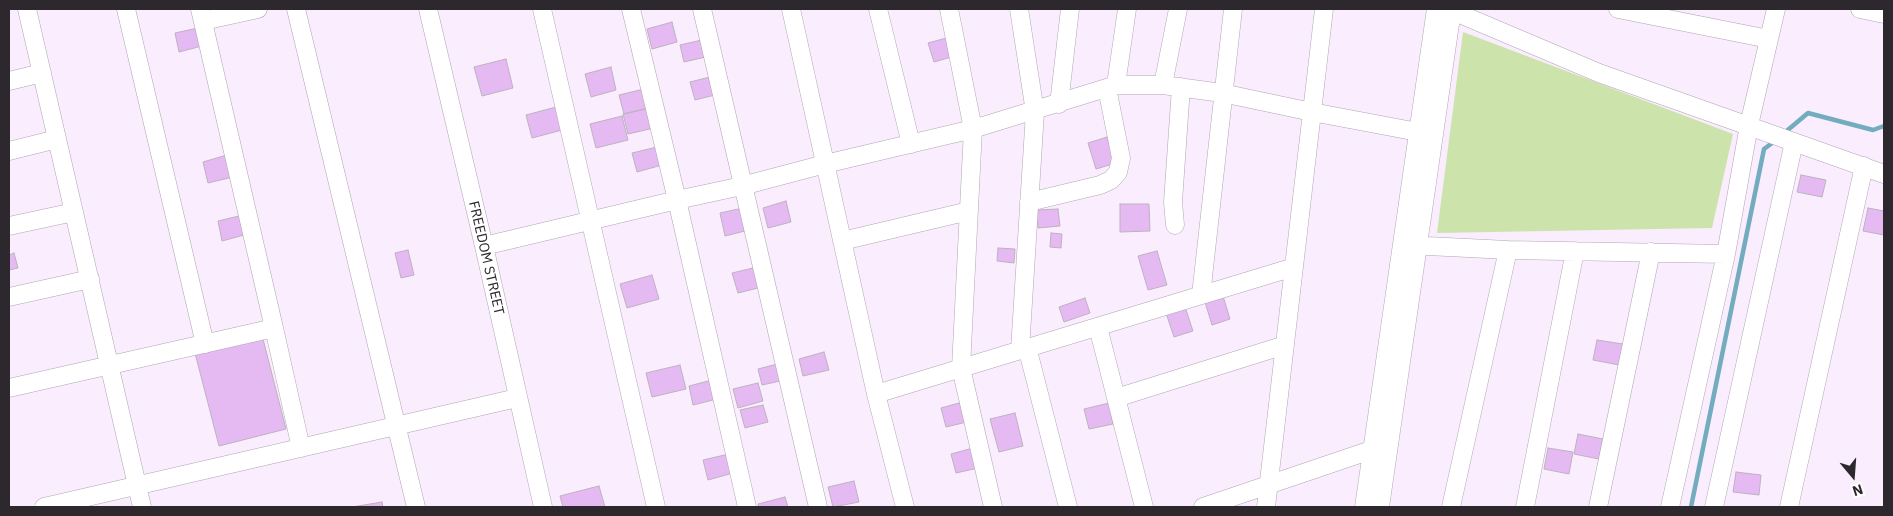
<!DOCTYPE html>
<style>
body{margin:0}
#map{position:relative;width:1893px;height:516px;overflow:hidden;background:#faedfd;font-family:"IBM Plex Sans",sans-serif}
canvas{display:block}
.frame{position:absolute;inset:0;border:10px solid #2d282e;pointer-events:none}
.north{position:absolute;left:1828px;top:451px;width:50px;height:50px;-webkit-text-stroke:4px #fff;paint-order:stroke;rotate:162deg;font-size:14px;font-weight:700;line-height:20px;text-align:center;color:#2d282e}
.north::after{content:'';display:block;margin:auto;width:18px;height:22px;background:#2d282e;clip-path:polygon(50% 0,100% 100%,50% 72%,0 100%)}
</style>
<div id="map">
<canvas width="1893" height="516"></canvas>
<div class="frame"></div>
<div class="north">N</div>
</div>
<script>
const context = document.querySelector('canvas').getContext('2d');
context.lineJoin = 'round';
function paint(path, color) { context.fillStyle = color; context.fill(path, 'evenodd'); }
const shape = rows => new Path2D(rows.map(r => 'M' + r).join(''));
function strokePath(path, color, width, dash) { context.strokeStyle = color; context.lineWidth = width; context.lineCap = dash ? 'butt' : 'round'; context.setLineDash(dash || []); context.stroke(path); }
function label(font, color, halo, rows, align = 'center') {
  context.font = font + ' "IBM Plex Sans",sans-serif'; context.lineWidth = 4; context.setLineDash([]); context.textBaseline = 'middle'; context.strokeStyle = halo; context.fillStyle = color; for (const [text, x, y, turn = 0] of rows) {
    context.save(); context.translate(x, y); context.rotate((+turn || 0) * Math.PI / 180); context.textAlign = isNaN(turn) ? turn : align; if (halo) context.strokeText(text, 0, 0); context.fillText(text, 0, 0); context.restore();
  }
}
const green = shape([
 [1463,32,1733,134,1712,228,1437,233]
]);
const stream = shape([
 [1783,134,1808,113,1873,130,1884,126],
 [1691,507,1764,149,1775,141]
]);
const building = shape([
 [672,22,677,42,652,49,647,29,672,22],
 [198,28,202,46,179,52,175,33,198,28],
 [950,37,955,56,934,62,928,43,950,37],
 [706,39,710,56,684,62,680,45,706,39],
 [506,59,513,88,482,96,474,67,506,59],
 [611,67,616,90,591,97,585,74,611,67],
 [714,76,719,94,695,100,690,82,714,76],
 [644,89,649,108,624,114,619,95,644,89],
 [560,106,566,129,532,138,526,115,560,106],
 [649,108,654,128,628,134,623,114,649,108],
 [622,116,628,140,596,148,590,124,622,116],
 [1107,137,1116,163,1096,169,1088,143,1107,137],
 [657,147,662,165,637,172,632,153,657,147],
 [227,155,233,177,208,183,203,162,227,155],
 [1801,175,1826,180,1822,197,1797,192,1801,175],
 [786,201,791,222,768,228,763,208,786,201],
 [1120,204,1149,204,1150,231,1120,232,1120,204],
 [743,208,749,230,725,236,720,213,743,208],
 [1868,208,1884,211,1884,235,1863,231,1868,208],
 [1058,209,1060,226,1038,228,1037,210,1058,209],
 [243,215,248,234,222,241,218,221,243,215],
 [1051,233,1062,234,1061,248,1050,247,1051,233],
 [998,248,1015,249,1014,263,997,261,998,248],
 [408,250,414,275,401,278,395,253,408,250],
 [1157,251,1167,285,1148,290,1138,256,1157,251],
 [14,253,18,268,9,270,9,255,14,253],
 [757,267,762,287,738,293,732,273,757,267],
 [652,275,659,299,627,308,620,284,652,275],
 [1223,296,1230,319,1212,325,1205,302,1223,296],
 [1085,298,1090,313,1064,322,1059,307,1085,298],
 [1185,307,1193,331,1174,337,1166,313,1185,307],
 [262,335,286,429,219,446,195,353,262,335],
 [1597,340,1623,344,1619,365,1593,360,1597,340],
 [824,352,829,370,803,376,799,359,824,352],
 [781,363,785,380,762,385,758,369,781,363],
 [680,365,686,389,652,397,646,373,680,365],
 [712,380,717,399,693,405,689,386,712,380],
 [758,383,763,401,738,408,733,389,758,383],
 [966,401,971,421,946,427,941,408,966,401],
 [1109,403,1113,424,1089,429,1084,409,1109,403],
 [763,405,768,422,745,428,740,410,763,405],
 [1015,413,1023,446,999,452,990,419,1015,413],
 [1578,434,1603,439,1599,459,1574,454,1578,434],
 [973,448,978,468,956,473,951,454,973,448],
 [1548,448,1573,452,1569,474,1544,469,1548,448],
 [729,454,733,473,708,480,703,460,729,454],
 [1736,472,1761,475,1759,495,1733,492,1736,472],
 [854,481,859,502,833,507,828,487,854,481],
 [599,486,605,507,563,507,560,496,599,486],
 [785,497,788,507,759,507,758,504,785,497],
 [382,502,383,507,352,507,382,502]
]);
const minor = shape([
 [27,9,142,507],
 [126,9,205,344],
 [296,9,416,507],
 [428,9,484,246,543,507],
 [542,9,656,507],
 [631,9,677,200,747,507],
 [702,9,818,507],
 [791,9,876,394,905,507],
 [878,9,911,144],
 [949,9,973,129,961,368,993,507],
 [1019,9,1035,112,1020,350],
 [1448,9,1599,73,1884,174],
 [1618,9,1769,39],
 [1860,9,1884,14],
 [203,21,258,9],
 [9,81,42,73],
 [1116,85,1127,9],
 [1163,85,1178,9],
 [1059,104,1070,9],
 [9,151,57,139],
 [1029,202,1100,185,1111,180,1118,172,1121,158,1107,88],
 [1175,225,1173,202,1181,87],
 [9,226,74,212],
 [842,241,969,211],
 [1407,245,1508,250,1726,254],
 [484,246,677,200,742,186,825,164,973,129,1116,85,1163,85,1222,93,1312,112,1434,135],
 [1201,295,1233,9],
 [9,297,90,279],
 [1098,327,1144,507],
 [274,328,301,448],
 [1027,347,1068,507],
 [9,388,274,328,200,9],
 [876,394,1294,267],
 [1116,398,1285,345],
 [44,507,517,398],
 [1203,507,1380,447],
 [1266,507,1324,9],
 [1364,507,1436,9],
 [1380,507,1452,10],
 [1451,507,1508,250],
 [1525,507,1575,251],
 [1598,507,1651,252],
 [1670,507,1726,254,1749,125,1776,9],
 [1714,507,1794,142],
 [1789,507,1864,166]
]);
const streetNames = [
 ["FREEDOM STREET",486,258,77]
];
paint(green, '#cde3ac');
strokePath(stream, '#72acbe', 4.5);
paint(building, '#e5baf2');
strokePath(building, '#bdb1c0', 1);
strokePath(minor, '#b1a5b4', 19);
strokePath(minor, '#fff', 18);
label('14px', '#2d282e', '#fff', streetNames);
</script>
